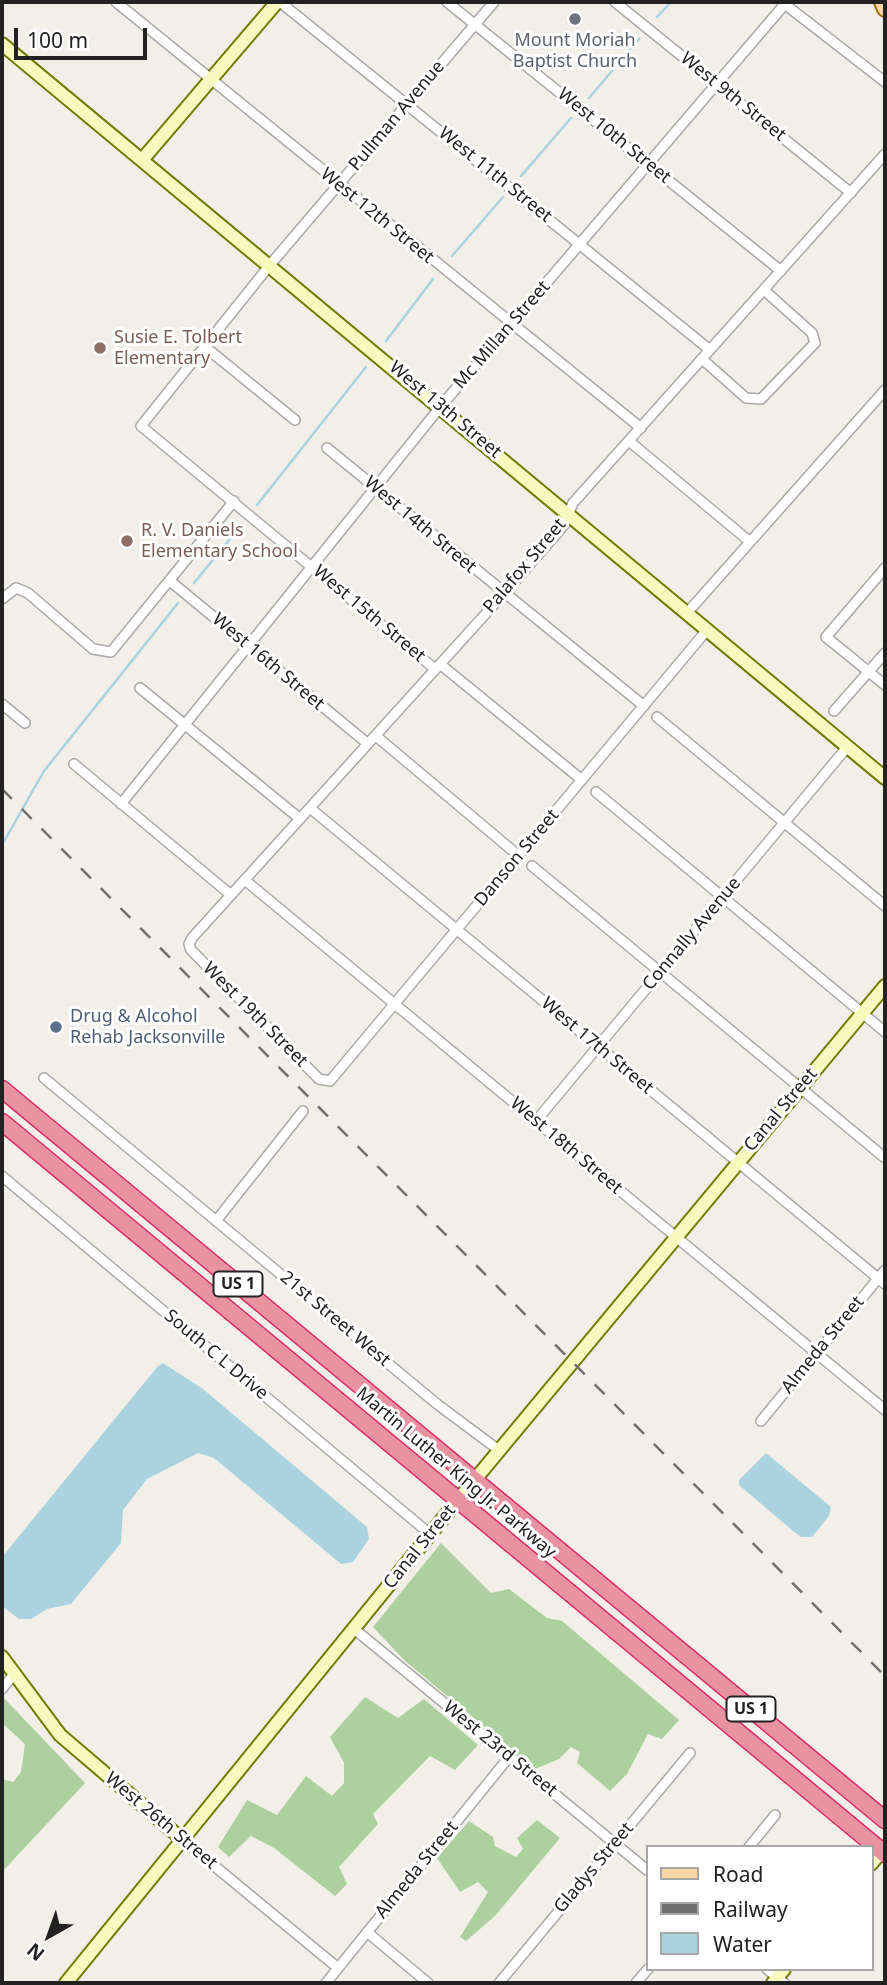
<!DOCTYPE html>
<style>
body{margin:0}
#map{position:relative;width:887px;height:1985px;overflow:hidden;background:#f2efe9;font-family:"Noto Sans",sans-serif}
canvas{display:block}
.frame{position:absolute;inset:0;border:4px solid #222;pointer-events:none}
.legend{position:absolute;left:646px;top:1845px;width:228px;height:126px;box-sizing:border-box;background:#fff;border:2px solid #a7a7a7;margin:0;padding:9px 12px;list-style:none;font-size:21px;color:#222}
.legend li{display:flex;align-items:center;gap:14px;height:35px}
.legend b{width:35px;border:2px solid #a7a7a7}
.north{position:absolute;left:14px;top:1901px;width:70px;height:70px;-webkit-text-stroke:5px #fff;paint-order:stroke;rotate:220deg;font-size:19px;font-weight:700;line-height:28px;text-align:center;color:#222}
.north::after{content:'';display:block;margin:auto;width:24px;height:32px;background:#222;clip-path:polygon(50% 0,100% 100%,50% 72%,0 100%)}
.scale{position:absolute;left:14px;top:28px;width:133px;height:32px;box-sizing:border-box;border:4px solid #222;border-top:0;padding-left:9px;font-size:21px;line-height:24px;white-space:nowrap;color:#222;-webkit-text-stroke:5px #fff;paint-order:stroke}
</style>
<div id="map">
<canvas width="887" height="1985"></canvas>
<div class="frame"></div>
<ul class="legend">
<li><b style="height:9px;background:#fcd6a4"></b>Road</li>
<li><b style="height:9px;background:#707070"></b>Railway</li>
<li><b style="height:19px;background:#aad3df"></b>Water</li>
</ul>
<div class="north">N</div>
<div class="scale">100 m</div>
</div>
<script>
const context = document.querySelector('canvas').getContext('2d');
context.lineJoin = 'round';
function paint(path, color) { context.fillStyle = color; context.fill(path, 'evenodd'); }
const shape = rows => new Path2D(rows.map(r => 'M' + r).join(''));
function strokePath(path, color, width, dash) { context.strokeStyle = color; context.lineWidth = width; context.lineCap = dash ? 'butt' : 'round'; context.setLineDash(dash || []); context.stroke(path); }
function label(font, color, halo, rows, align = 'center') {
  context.font = font + ' "Noto Sans",sans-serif'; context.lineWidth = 6; context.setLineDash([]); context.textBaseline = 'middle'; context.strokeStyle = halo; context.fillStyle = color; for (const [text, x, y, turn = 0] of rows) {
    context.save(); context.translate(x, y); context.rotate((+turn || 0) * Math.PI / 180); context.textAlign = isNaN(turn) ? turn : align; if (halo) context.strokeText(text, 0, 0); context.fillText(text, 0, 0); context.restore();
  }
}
const forest = shape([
 [441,1543,491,1593,509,1589,547,1618,562,1621,679,1720,662,1739,648,1734,627,1774,610,1791,577,1763,580,1752,571,1747,559,1759,535,1769,404,1660,373,1627],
 [3,1697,85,1783,2,1872,2,1779,13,1782,21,1772,25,1744,2,1723],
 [365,1697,398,1718,424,1699,478,1745,455,1770,430,1756,373,1814,378,1824,339,1867,347,1884,335,1896,274,1848,251,1836,229,1857,218,1847,247,1800,277,1815,306,1776,332,1796,344,1783,344,1763,330,1737],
 [537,1820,560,1838,495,1916,466,1941,460,1937,488,1892,478,1882,460,1892,437,1858,469,1821,493,1837,495,1846,516,1857,523,1849,517,1838]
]);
const water = shape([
 [163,1363,203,1389,367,1527,369,1539,353,1562,341,1564,214,1458,198,1453,147,1479,123,1510,121,1543,71,1604,47,1609,31,1619,19,1619,2,1606,2,1557,158,1366],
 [766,1453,831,1507,829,1516,812,1537,801,1537,793,1531,739,1485,739,1480]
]);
const stream = shape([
 [657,17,671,2],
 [589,98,639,39],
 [521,176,571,118],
 [452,256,503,197],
 [386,341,433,279],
 [257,505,366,367],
 [194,583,242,524],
 [2,845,44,771,178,603]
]);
const street = shape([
 [116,2,641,428],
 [280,2,710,350],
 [447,2,781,271],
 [615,2,851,193],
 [782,2,885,82],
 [204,346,295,420],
 [702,359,746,398,761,399,815,343,812,333,764,290],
 [629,441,749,541],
 [327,448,644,706],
 [885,568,826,637,885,685],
 [170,581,367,743],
 [2,599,16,588,28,593,93,649,111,652,234,501],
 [687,613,885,390],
 [707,630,330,1081,319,1079,191,950,189,944,192,938,509,588,564,525,573,503,885,154],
 [440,664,582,780],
 [435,669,141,426,269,266,494,2],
 [140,688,299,818],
 [2,704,25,723],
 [834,711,885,653],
 [657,717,885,906],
 [376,736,519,856],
 [74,764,231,895],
 [596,792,885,1032],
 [121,804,441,406,785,4],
 [310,808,885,1284],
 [532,866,885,1158],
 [246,881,885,1410],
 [44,1078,437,1404,500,1451],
 [536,1121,848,746],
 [2,1176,430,1534],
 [216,1221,303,1111],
 [761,1421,885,1270],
 [353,1628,647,1870],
 [2,1689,15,1673],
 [183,1840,338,1968],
 [749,1847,775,1815],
 [367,1932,428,1983],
 [767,1969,784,1983],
 [326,1983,509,1757],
 [499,1983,690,1753],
 [636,1983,648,1969]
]);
const secondary = shape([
 [2,44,885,778],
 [142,160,277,2],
 [2,1657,60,1735,183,1840],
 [871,1864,885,1847],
 [66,1983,458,1500,885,986],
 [773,1983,784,1969]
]);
const primary = shape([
 [882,2,885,9]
]);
const highway = shape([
 [2,1089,885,1820],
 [2,1122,885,1854]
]);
const rail = shape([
 [2,789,885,1676]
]);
const markers = [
 [575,19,7,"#6b7280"],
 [100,348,7,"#8d6e63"],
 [127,541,7,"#8d6e63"],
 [56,1027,7,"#5c6f8a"]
];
const shields = [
 [238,1284,49],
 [751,1709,49]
];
const shieldNames = [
 ["US 1",238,1284],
 ["US 1",751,1709]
];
const worshipNames = [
 ["Mount Moriah",575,41],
 ["Baptist Church",575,62]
];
const streetNames = [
 ["West 9th Street",733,97,39],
 ["Pullman Avenue",397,116,-50],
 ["West 10th Street",614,136,39],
 ["West 11th Street",495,175,39],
 ["West 12th Street",377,216,39],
 ["Mc Millan Street",502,335,-49],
 ["West 13th Street",445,410,40],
 ["West 14th Street",420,525,40],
 ["Palafox Street",525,566,-50],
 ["West 15th Street",369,614,40],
 ["West 16th Street",268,662,40],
 ["Danson Street",517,858,-50],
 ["Connally Avenue",692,934,-50],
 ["West 19th Street",255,1015,45],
 ["West 17th Street",597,1046,40],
 ["Canal Street",781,1110,-50],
 ["West 18th Street",566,1146,40],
 ["21st Street West",335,1319,40],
 ["Almeda Street",823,1345,-51],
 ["South C L Drive",216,1355,40],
 ["Martin Luther King Jr. Parkway",456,1473,40],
 ["Canal Street",420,1547,-51],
 ["West 23rd Street",500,1749,39],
 ["West 26th Street",161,1821,40],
 ["Gladys Street",594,1868,-50],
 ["Almeda Street",417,1870,-51]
];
const educationNames = [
 ["Susie E. Tolbert",114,338],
 ["Elementary",114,359],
 ["R. V. Daniels",141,531],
 ["Elementary School",141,552]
];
const serviceNames = [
 ["Drug & Alcohol",70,1017],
 ["Rehab Jacksonville",70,1038]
];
paint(forest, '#add19e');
paint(water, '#aad3df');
strokePath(stream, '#aad3df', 2.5);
strokePath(street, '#a9a9a9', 12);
strokePath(secondary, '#707d05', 16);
strokePath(primary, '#a06b00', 18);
strokePath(highway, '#dc2a67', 19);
strokePath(street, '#fff', 9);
strokePath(secondary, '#f7fabf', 12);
strokePath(primary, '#fcd6a4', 14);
strokePath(highway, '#e892a2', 16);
strokePath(rail, '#707070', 2.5, [14, 14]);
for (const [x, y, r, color] of markers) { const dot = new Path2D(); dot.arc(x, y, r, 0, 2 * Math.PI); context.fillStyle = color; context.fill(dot); strokePath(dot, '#fff', 2.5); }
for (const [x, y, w] of shields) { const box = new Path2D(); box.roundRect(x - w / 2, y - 12.5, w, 25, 5); context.fillStyle = '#fff'; context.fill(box); strokePath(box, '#222', 2); }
label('bold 16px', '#222', null, shieldNames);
label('18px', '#5b616d', '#fff', worshipNames);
label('18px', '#222', '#fff', streetNames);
label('18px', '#785e54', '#fff', educationNames, 'left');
label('18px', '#4e5e75', '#fff', serviceNames, 'left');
</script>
